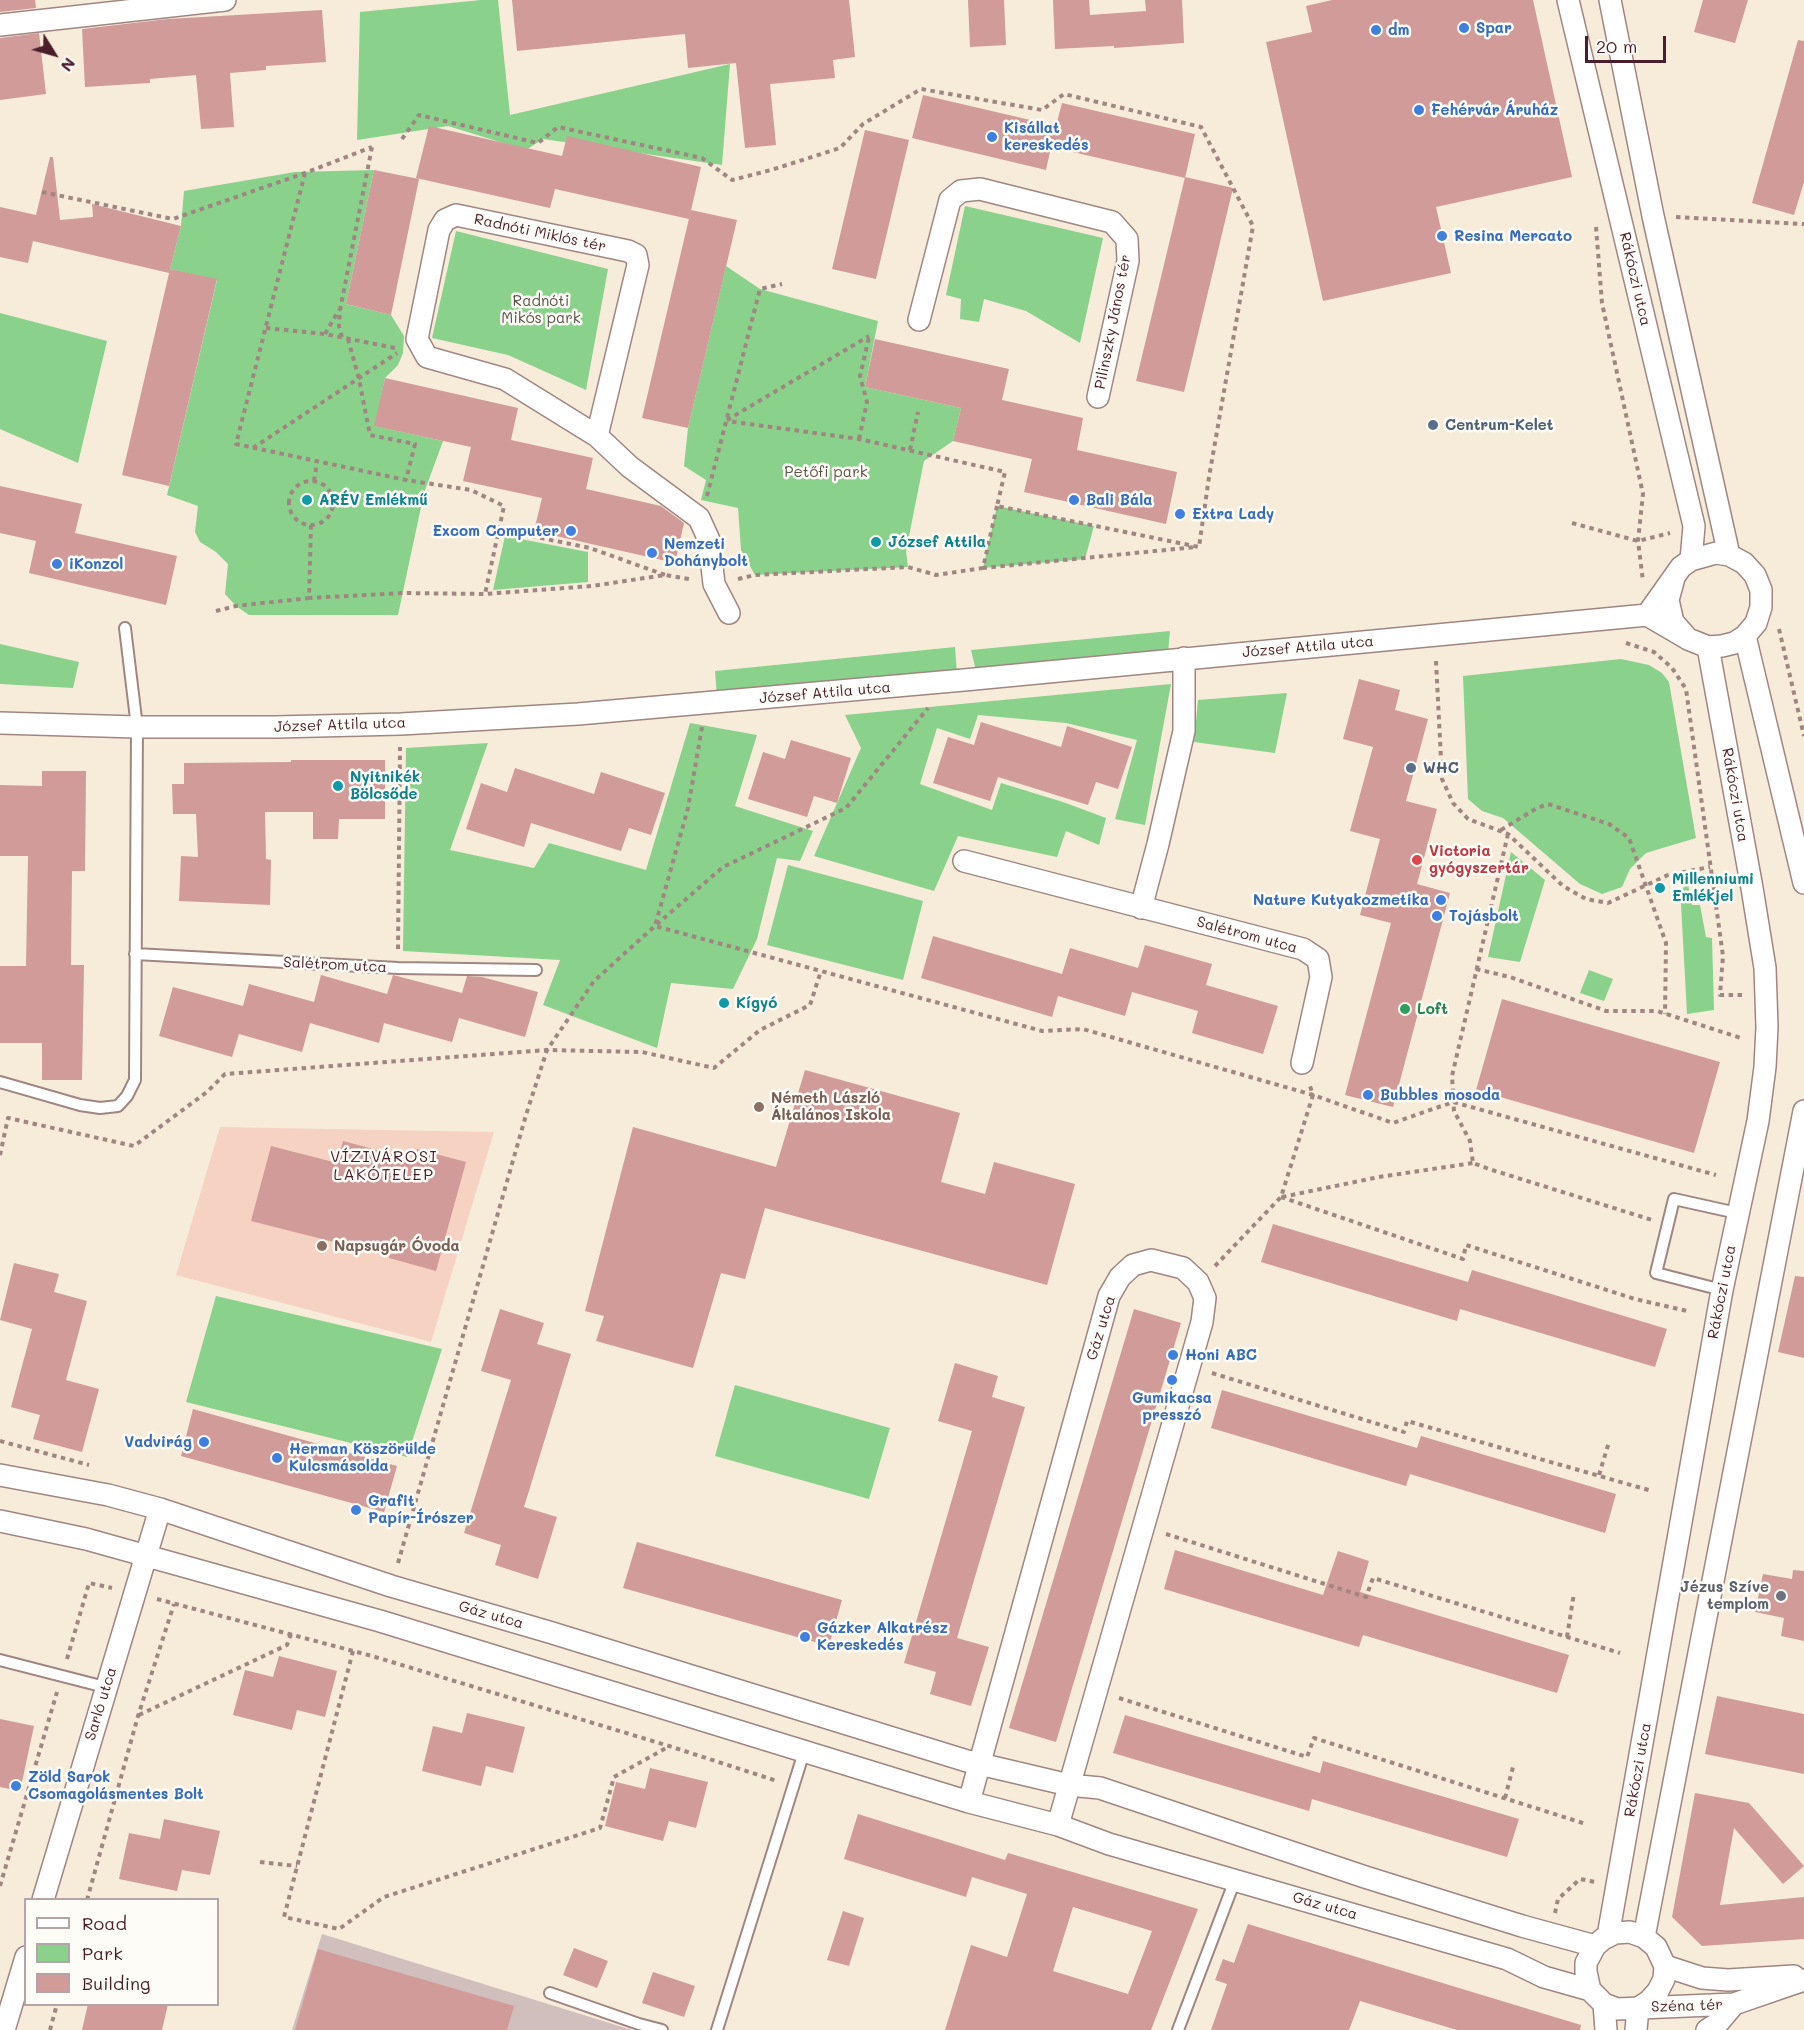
<!DOCTYPE html>
<meta charset="utf-8">
<style>
body{margin:0}
#map{position:relative;width:1804px;height:2030px;overflow:hidden;background:#f7ecda;font-family:Mali,sans-serif}
canvas{display:block}
.legend{position:absolute;left:24px;top:1898px;width:195px;height:108px;box-sizing:border-box;background:#fdfcf7;border:2px solid #b5a4a5;margin:0;padding:8px 10px;list-style:none;font-size:18px;color:#4a1f2b}
.legend li{display:flex;align-items:center;gap:12px;height:30px}
.legend b{width:30px;border:2px solid #b5a4a5}
.north{position:absolute;left:24px;top:24px;width:60px;height:60px;-webkit-text-stroke:4px #fdfcf7;paint-order:stroke;rotate:127deg;font-size:16px;font-weight:700;line-height:24px;text-align:center;color:#4a1f2b}
.north::after{content:'';display:block;margin:auto;width:21px;height:27px;background:#4a1f2b;clip-path:polygon(50% 0,100% 100%,50% 72%,0 100%)}
.scale{position:absolute;left:1585px;top:36px;width:81px;height:27px;box-sizing:border-box;border:3px solid #4a1f2b;border-top:0;padding-left:8px;font-size:18px;line-height:21px;white-space:nowrap;color:#4a1f2b;-webkit-text-stroke:4px #fdfcf7;paint-order:stroke}
</style>
<div id="map">
<canvas width="1804" height="2030"></canvas>
<ul class="legend">
<li><b style="height:8px;background:#fff"></b>Road</li>
<li><b style="height:16px;background:#8ad18c"></b>Park</li>
<li><b style="height:16px;background:#d09b98"></b>Building</li>
</ul>
<div class="north">N</div>
<div class="scale">20 m</div>
</div>
<script>
const context = document.querySelector('canvas').getContext('2d');
context.lineJoin = 'round';
function paint(path, color) { context.fillStyle = color; context.fill(path, 'evenodd'); }
const shape = rows => new Path2D(rows.map(r => 'M' + r).join(''));
function strokePath(path, color, width, dash) { context.strokeStyle = color; context.lineWidth = width; context.lineCap = dash ? 'butt' : 'round'; context.setLineDash(dash || []); context.stroke(path); }
function label(font, color, halo, rows, align = 'center') {
  context.font = font + ' Mali,sans-serif'; context.lineWidth = 5; context.setLineDash([]); context.textBaseline = 'middle'; context.strokeStyle = halo; context.fillStyle = color; for (const [text, x, y, turn = 0] of rows) {
    context.save(); context.translate(x, y); context.rotate((+turn || 0) * Math.PI / 180); context.textAlign = isNaN(turn) ? turn : align; if (halo) context.strokeText(text, 0, 0); context.fillText(text, 0, 0); context.restore();
  }
}
const built = shape([
 [220,1127,494,1132,431,1342,176,1275]
]);
const industrial = shape([
 [322,1934,632,2030,292,2030]
]);
const green = shape([
 [481,0,498,0,510,115,730,64,722,165,543,139,526,150,448,126,357,140,360,12],
 [374,170,346,304,391,315,404,336,403,353,398,365,385,378,375,426,443,441,424,493,398,615,249,615,236,606,225,594,228,564,216,552,200,542,195,532,198,506,167,495,217,280,170,269,181,226,184,191,295,172],
 [965,206,1103,238,1080,343,1026,311,984,299,979,322,960,319,961,299,946,295],
 [456,231,608,269,586,390,508,355,432,338],
 [726,266,760,289,878,321,865,387,961,408,953,441,924,461,906,551,908,567,755,575,741,550,738,508,701,500,706,480,684,466,688,428],
 [0,313,107,341,78,463,0,429],
 [997,506,1094,526,1085,559,983,568],
 [505,536,588,552,588,582,493,590],
 [1170,631,1168,653,976,671,971,650],
 [0,644,79,662,73,688,0,684],
 [955,647,957,673,717,697,715,671],
 [1621,659,1649,665,1662,673,1669,682,1696,838,1646,853,1630,869,1622,887,1602,894,1580,884,1503,818,1482,811,1468,799,1463,676],
 [1171,684,1145,825,1115,819,1137,740,1066,723,978,715,970,739,937,728,920,784,992,810,1001,783,1063,802,1106,818,1099,845,1066,831,1057,857,958,836,934,891,814,856,861,748,845,715],
 [1287,693,1275,753,1194,742,1198,700],
 [690,723,757,735,735,806,813,831,800,861,777,858,757,939,733,989,671,983,657,1048,543,1005,560,960,403,951,406,748,488,743,450,850,534,868,549,843,646,870],
 [1511,852,1545,880,1520,962,1488,957],
 [788,865,923,901,903,980,767,945],
 [1688,884,1692,905,1700,905,1706,937,1712,938,1714,1010,1687,1014,1681,904,1682,889],
 [1589,970,1613,979,1604,1001,1580,993],
 [216,1296,442,1349,407,1457,186,1402],
 [735,1385,890,1428,869,1499,715,1456]
]);
const building = shape([
 [0,0,35,0,36,8,0,12],
 [512,0,849,0,855,57,833,60,835,78,770,84,776,145,745,148,736,63,688,68,685,34,517,51],
 [968,0,1004,0,1006,45,970,47],
 [1053,0,1089,0,1090,15,1146,11,1145,0,1182,0,1184,43,1114,48,1114,46,1055,49],
 [1332,0,1533,0,1572,177,1436,207,1451,273,1323,301,1266,42,1312,32,1306,6],
 [1703,0,1748,0,1735,43,1694,32],
 [322,10,326,62,266,66,266,70,230,73,234,127,201,129,196,75,150,79,150,83,85,87,82,29,168,19],
 [39,33,46,94,0,100,0,38],
 [1798,40,1804,41,1804,182,1794,215,1752,203],
 [923,95,1056,126,1062,103,1195,134,1185,178,1051,147,1046,170,912,138],
 [429,126,562,156,567,136,701,167,689,219,555,189,550,208,416,178],
 [865,130,909,140,876,279,832,269],
 [50,157,53,157,60,220,93,217,92,204,181,226,169,273,33,241,28,263,0,257,0,207,36,215],
 [374,170,419,179,391,315,346,304],
 [1185,177,1233,188,1184,392,1136,381],
 [691,210,737,220,688,428,642,418],
 [170,269,217,279,169,486,122,475],
 [875,339,1009,369,1002,400,1083,418,1077,450,1177,472,1166,524,1024,492,1032,459,953,441,961,408,865,387],
 [385,378,518,408,511,440,593,458,586,489,661,506,684,523,675,563,534,531,542,498,463,481,471,447,374,426],
 [0,486,82,504,75,533,177,556,166,605,29,573,36,541,0,533],
 [1359,679,1400,690,1395,710,1428,719,1406,801,1437,809,1417,884,1450,893,1393,1107,1345,1095,1391,923,1360,915,1380,839,1350,831,1373,747,1343,739],
 [981,722,1061,747,1067,726,1132,747,1118,789,1096,782,1088,805,998,777,990,801,933,783,948,737,974,745],
 [791,740,851,758,837,803,814,796,807,817,748,799,763,752,785,759],
 [291,760,385,760,385,819,339,819,338,839,313,839,313,812,265,812,266,859,271,860,270,905,179,901,181,856,198,857,196,814,173,814,172,784,184,784,184,763,291,762],
 [515,768,594,794,601,772,665,793,651,835,629,828,621,851,531,823,524,847,466,829,481,783,507,792],
 [42,771,86,771,85,871,72,871,71,965,84,965,82,1080,42,1080,42,1043,0,1043,0,966,26,966,28,856,0,856,0,785,42,786],
 [933,936,1062,974,1070,948,1138,968,1145,945,1212,964,1206,985,1278,1006,1263,1054,1192,1033,1198,1011,1132,992,1125,1016,1058,996,1052,1017,921,978],
 [321,975,387,994,393,975,462,993,467,976,482,977,538,992,525,1037,459,1018,452,1042,384,1023,379,1043,310,1023,302,1052,239,1034,232,1057,159,1036,173,987,243,1006,249,984,314,1002],
 [1502,999,1720,1062,1694,1153,1476,1090],
 [805,1070,960,1113,941,1182,985,1194,994,1162,1075,1184,1047,1285,765,1208,745,1279,721,1273,693,1368,596,1341,604,1316,585,1311,633,1127,776,1167],
 [343,1141,414,1160,417,1149,466,1162,436,1271,389,1258,389,1256,251,1221,271,1146,337,1163],
 [1273,1224,1468,1282,1472,1270,1667,1329,1655,1367,1460,1309,1457,1321,1261,1262],
 [14,1263,59,1274,54,1292,87,1301,66,1380,99,1389,82,1452,33,1439,40,1415,11,1407,32,1329,0,1320],
 [1795,1276,1804,1277,1804,1358,1778,1352],
 [500,1309,544,1323,537,1344,571,1354,524,1507,557,1517,538,1579,495,1565,501,1545,464,1533,511,1380,481,1371],
 [1134,1309,1181,1323,1056,1742,1009,1728],
 [955,1363,998,1376,992,1397,1025,1407,957,1638,989,1647,971,1706,930,1694,936,1672,904,1663,972,1431,938,1421],
 [1222,1390,1417,1448,1421,1436,1616,1494,1605,1533,1410,1474,1406,1486,1211,1428],
 [193,1409,397,1466,384,1512,181,1456],
 [637,1542,842,1600,829,1646,623,1588],
 [1175,1550,1323,1595,1338,1551,1369,1561,1360,1592,1569,1655,1557,1693,1363,1635,1359,1647,1164,1589],
 [1793,1570,1804,1571,1804,1641,1781,1636,1784,1618,1755,1612,1763,1574,1792,1579],
 [279,1656,337,1671,325,1717,297,1710,292,1730,233,1715,245,1670,273,1677],
 [1717,1696,1804,1714,1804,1774,1705,1754],
 [467,1713,525,1727,513,1773,486,1766,481,1786,422,1771,433,1726,462,1733],
 [1125,1715,1320,1773,1323,1761,1519,1819,1507,1857,1312,1799,1309,1811,1113,1753],
 [0,1719,34,1726,20,1791,0,1787],
 [650,1768,708,1782,696,1828,669,1821,663,1841,605,1826,616,1782,645,1789],
 [1695,1793,1749,1803,1804,1866,1783,1884,1734,1828,1720,1905,1804,1897,1804,1939,1702,1946,1672,1917],
 [858,1814,1005,1860,1008,1853,1198,1909,1151,2030,945,2030,971,1945,1007,1957,1027,1894,972,1877,966,1897,844,1859],
 [1073,1907,1152,1931,1128,1994,1053,1971],
 [164,1819,220,1831,210,1875,182,1870,177,1891,119,1879,129,1833,160,1839],
 [843,1911,864,1918,849,1966,827,1960],
 [1248,1924,1581,2025,1580,2030,1457,2030,1360,2001,1349,2030,1211,2030,1227,1984,1215,1980,1223,1959,1234,1963],
 [574,1948,608,1961,597,1988,563,1975],
 [318,1949,514,2006,507,2030,295,2030],
 [653,1972,695,1986,684,2017,642,2003],
 [88,2004,168,2004,162,2030,82,2030]
]);
const path = shape([
 [402,139,419,115,538,143,558,127,702,158,732,180,771,170,840,148,863,124,921,89,1042,110,1064,94,1201,127,1253,226,1209,477,1199,547,997,506,1005,472,859,439,727,421],
 [305,173,236,444,406,480,471,490,504,506,485,594],
 [42,192,173,219,305,173,372,147],
 [1676,217,1804,224],
 [1596,227,1602,303,1643,494,1638,541,1643,581],
 [266,328,325,334,395,348],
 [325,334,339,310],
 [342,337,339,326,340,310,372,147],
 [348,339,359,379,370,435,415,444,406,480],
 [727,420,869,336],
 [859,439,867,402,860,376,869,337],
 [253,448,397,353],
 [910,450,918,412],
 [314,481,317,462],
 '289 503a22 22 0 1 1 44 0a22 22 0 1 1-44 0Z',
 [707,496,760,289,782,284],
 [997,506,983,568,1196,547],
 [1572,523,1638,541,1670,533],
 [311,525,309,598,403,593,485,594,592,586,665,575,689,579],
 [505,536,517,533,590,548,665,575],
 [738,579,755,575,908,567,936,575,983,568],
 [216,611,236,606,309,598],
 [1779,629,1804,736],
 [1626,643,1654,652,1672,668,1686,689,1723,956,1720,995,1742,995],
 [1436,661,1442,779,1453,803,1468,819,1508,834,1563,886,1586,899,1608,903,1668,875,1710,867],
 [702,727,688,808,655,926,1042,1031,1083,1029,1313,1095,1393,1123,1453,1102,1716,1175],
 [1501,830,1537,808,1548,804,1609,824,1629,838,1666,943,1665,1014],
 [1508,834,1452,1076,1454,1111,1470,1141,1473,1163,1489,1169,1652,1220],
 [398,949,400,747],
 [1476,969,1510,977,1606,1011,1657,1011,1741,1038],
 [0,1155,8,1118,134,1146,207,1092,225,1074,547,1050,594,981,655,926,723,867,846,808,928,708],
 [1281,1197,1463,1259,1466,1245,1635,1299,1687,1311],
 [1282,1197,1379,1177,1473,1163],
 [1215,1266,1281,1197,1313,1095,1309,1083],
 [1212,1373,1404,1432,1407,1421,1652,1491],
 [0,1441,89,1465],
 [1599,1475,1609,1442],
 [1166,1534,1366,1597,1373,1578,1620,1653],
 [398,1563,526,1115,547,1050,642,1052,714,1068,760,1030,810,1005,821,971],
 [157,1599,372,1656,669,1746,777,1781],
 [1567,1637,1574,1593],
 [353,1651,284,1917,339,1929,384,1897,600,1828,614,1777,668,1747],
 [67,1659,89,1583,112,1588],
 [1119,1698,1307,1757,1314,1738,1586,1824],
 [139,1715,287,1645,291,1634],
 [1505,1798,1513,1767],
 [260,1862,297,1866],
 [0,1886,57,1692],
 [87,1900,138,1716,174,1604],
 [1555,1913,1558,1899,1580,1879,1595,1882],
 [50,2030,57,2004]
]);
const service = shape([
 [135,954,398,968,536,970],
 [0,1082,80,1105,100,1108,118,1106,127,1096,135,1080,137,727,125,628],
 [1722,1290,1656,1273,1674,1199,1737,1213],
 [0,1660,105,1687],
 [550,1993,639,2024,662,2030],
 [717,2030,804,1752],
 [1178,2030,1235,1880]
]);
const minor = shape([
 [1568,0,1694,526,1691,560],
 [1610,0,1653,216,1729,555],
 [0,25,225,0],
 [919,320,950,200,961,191,980,189,1112,222,1127,239,1128,261,1098,397],
 [597,436,638,265,636,255,628,251,456,215,445,220,439,230,417,339,427,357,505,379,597,436,630,467,699,518,709,540,714,584,729,613],
 [1647,615,1681,567,1691,560,1716,553,1729,555,1744,563,1755,575,1761,590,1761,607,1756,623,1745,636,1734,643,1722,646,1708,647,1688,639,1673,622,1668,600,1674,578],
 [1745,636,1804,883],
 [0,723,137,727,276,727,401,724,578,714,964,680,1647,615,1688,639],
 [964,861,1303,949,1318,959,1321,977,1302,1063],
 [1141,908,1158,844,1184,731,1184,658],
 [0,1475,108,1495,160,1509,391,1586,549,1632,967,1761,1069,1785,1100,1788,1365,1877,1522,1926,1595,1946],
 [0,1521,86,1539,380,1621,969,1802,1058,1825,1109,1844,1507,1959,1544,1977,1590,1990],
 [969,1802,1109,1296,1120,1277,1133,1265,1151,1260,1183,1268,1198,1282,1205,1298,1202,1322,1058,1825],
 [43,1900,160,1509],
 [1608,1936,1722,1290,1758,1121,1765,1067,1767,1027,1765,968,1752,888,1708,647],
 [1644,1937,1804,1111],
 [1665,1966,1702,1978,1728,1980,1794,1976],
 [1604,2004,1606,2030],
 [1638,2008,1649,2001,1658,1991,1664,1979,1665,1966,1656,1947,1644,1937,1630,1932,1615,1933,1603,1939,1595,1946,1586,1963,1586,1972,1590,1990,1604,2004,1617,2009,1734,2004,1804,1980],
 [4,2030,26,1957],
 [1636,2030,1638,2008],
 [1707,2030,1718,2023,1734,2004]
]);
const markers = [
 [1464,28,6,"#3f7fe0"],
 [1376,30,6,"#3f7fe0"],
 [1419,110,6,"#3f7fe0"],
 [992,137,6,"#3f7fe0"],
 [1442,236,6,"#3f7fe0"],
 [1433,425,6,"#5c6f8a"],
 [307,500,6,"#0f9aa8"],
 [1074,500,6,"#3f7fe0"],
 [1180,514,6,"#3f7fe0"],
 [571,531,6,"#3f7fe0"],
 [876,542,6,"#0f9aa8"],
 [652,553,6,"#3f7fe0"],
 [57,564,6,"#3f7fe0"],
 [1411,768,6,"#5c6f8a"],
 [338,786,6,"#0f9aa8"],
 [1417,860,6,"#e0444e"],
 [1660,888,6,"#0f9aa8"],
 [1441,900,6,"#3f7fe0"],
 [1437,916,6,"#3f7fe0"],
 [724,1003,6,"#0f9aa8"],
 [1405,1009,6,"#2e9e5b"],
 [1368,1095,6,"#3f7fe0"],
 [759,1107,6,"#8d6e63"],
 [322,1246,6,"#8d6e63"],
 [1173,1355,6,"#3f7fe0"],
 [1172,1380,6,"#3f7fe0"],
 [204,1442,6,"#3f7fe0"],
 [277,1458,6,"#3f7fe0"],
 [356,1510,6,"#3f7fe0"],
 [1781,1596,6,"#6b7280"],
 [805,1637,6,"#3f7fe0"],
 [16,1786,6,"#3f7fe0"]
];
const shopNames = [
 ["Spar",1476,28],
 ["dm",1388,30],
 ["Fehérvár Áruház",1431,110],
 ["Kisállat",1004,128],
 ["kereskedés",1004,145],
 ["Resina Mercato",1454,236],
 ["Bali Bála",1086,500],
 ["Extra Lady",1192,514],
 ["Excom Computer",559,531,"right"],
 ["Nemzeti",664,544],
 ["Dohánybolt",664,561],
 ["iKonzol",69,564],
 ["Nature Kutyakozmetika",1429,900,"right"],
 ["Tojásbolt",1449,916],
 ["Bubbles mosoda",1380,1095],
 ["Honi ABC",1185,1355],
 ["Gumikacsa",1172,1398,"center"],
 ["presszó",1172,1415,"center"],
 ["Vadvirág",192,1442,"right"],
 ["Herman Köszörülde",289,1449],
 ["Kulcsmásolda",289,1466],
 ["Grafit",368,1501],
 ["Papír-Írószer",368,1518],
 ["Gázker Alkatrész",817,1628],
 ["Kereskedés",817,1645],
 ["Zöld Sarok",28,1777],
 ["Csomagolásmentes Bolt",28,1794]
];
const streetNames = [
 ["Radnóti Miklós tér",540,233,12],
 ["Rákóczi utca",1635,279,77],
 ["Pilinszky János tér",1113,322,-79],
 ["József Attila utca",1308,647,-5],
 ["József Attila utca",825,693,-5],
 ["József Attila utca",340,725,-2],
 ["Rákóczi utca",1735,795,80],
 ["Salétrom utca",1247,935,15],
 ["Salétrom utca",335,965,3],
 ["Rákóczi utca",1722,1292,-79],
 ["Gáz utca",1101,1328,-73],
 ["Gáz utca",491,1615,16],
 ["Sarló utca",101,1704,-73],
 ["Rákóczi utca",1638,1770,-80],
 ["Gáz utca",1325,1906,16],
 ["Széna tér",1687,2006,-2]
];
const parkNames = [
 ["Radnóti",541,301],
 ["Mikós park",541,318],
 ["Petőfi park",826,472]
];
const serviceNames = [
 ["Centrum-Kelet",1445,425],
 ["WHC",1423,768]
];
const cultureNames = [
 ["ARÉV Emlékmű",319,500],
 ["József Attila",888,542],
 ["Nyitnikék",350,777],
 ["Bölcsőde",350,794],
 ["Millenniumi",1672,879],
 ["Emlékjel",1672,896],
 ["Kígyó",736,1003]
];
const healthNames = [
 ["Victoria",1429,851],
 ["gyógyszertár",1429,868]
];
const leisureNames = [
 ["Loft",1417,1009]
];
const educationNames = [
 ["Németh László",771,1098],
 ["Általános Iskola",771,1115],
 ["Napsugár Óvoda",334,1246]
];
const worshipNames = [
 ["Jézus Szíve",1769,1587],
 ["templom",1769,1604]
];
const neighbourhoodNames = [
 ["VÍZIVÁROSI",384,1157],
 ["LAKÓTELEP",384,1175]
];
paint(built, '#f6d2c3');
paint(industrial, '#d1bfbd');
paint(green, '#8ad18c');
paint(building, '#d09b98');
strokePath(service, '#a08682', 14);
strokePath(minor, '#a08682', 24);
strokePath(path, '#a08682', 4, [4.5, 4.5]);
strokePath(service, '#fff', 10);
strokePath(minor, '#fff', 21);
for (const [x, y, r, color] of markers) { const dot = new Path2D(); dot.arc(x, y, r, 0, 2 * Math.PI); context.fillStyle = color; context.fill(dot); strokePath(dot, '#fdfcf7', 2); }
label('bold 15px', '#366cbe', '#fdfcf7', shopNames, 'left');
label('15px', '#4a1f2b', '#fdfcf7', streetNames);
label('15px', '#5d5448', '#fdfcf7', parkNames);
label('bold 15px', '#4e5e75', '#fdfcf7', serviceNames, 'left');
label('bold 15px', '#0d838f', '#fdfcf7', cultureNames, 'left');
label('bold 15px', '#be3a42', '#fdfcf7', healthNames, 'left');
label('bold 15px', '#27864d', '#fdfcf7', leisureNames, 'left');
label('bold 15px', '#785e54', '#fdfcf7', educationNames, 'left');
label('bold 15px', '#5b616d', '#fdfcf7', worshipNames, 'right');
context.letterSpacing = '1.5px';
label('16px', '#4a1f2b', '#fdfcf7', neighbourhoodNames);
context.letterSpacing = '0px';
</script>
